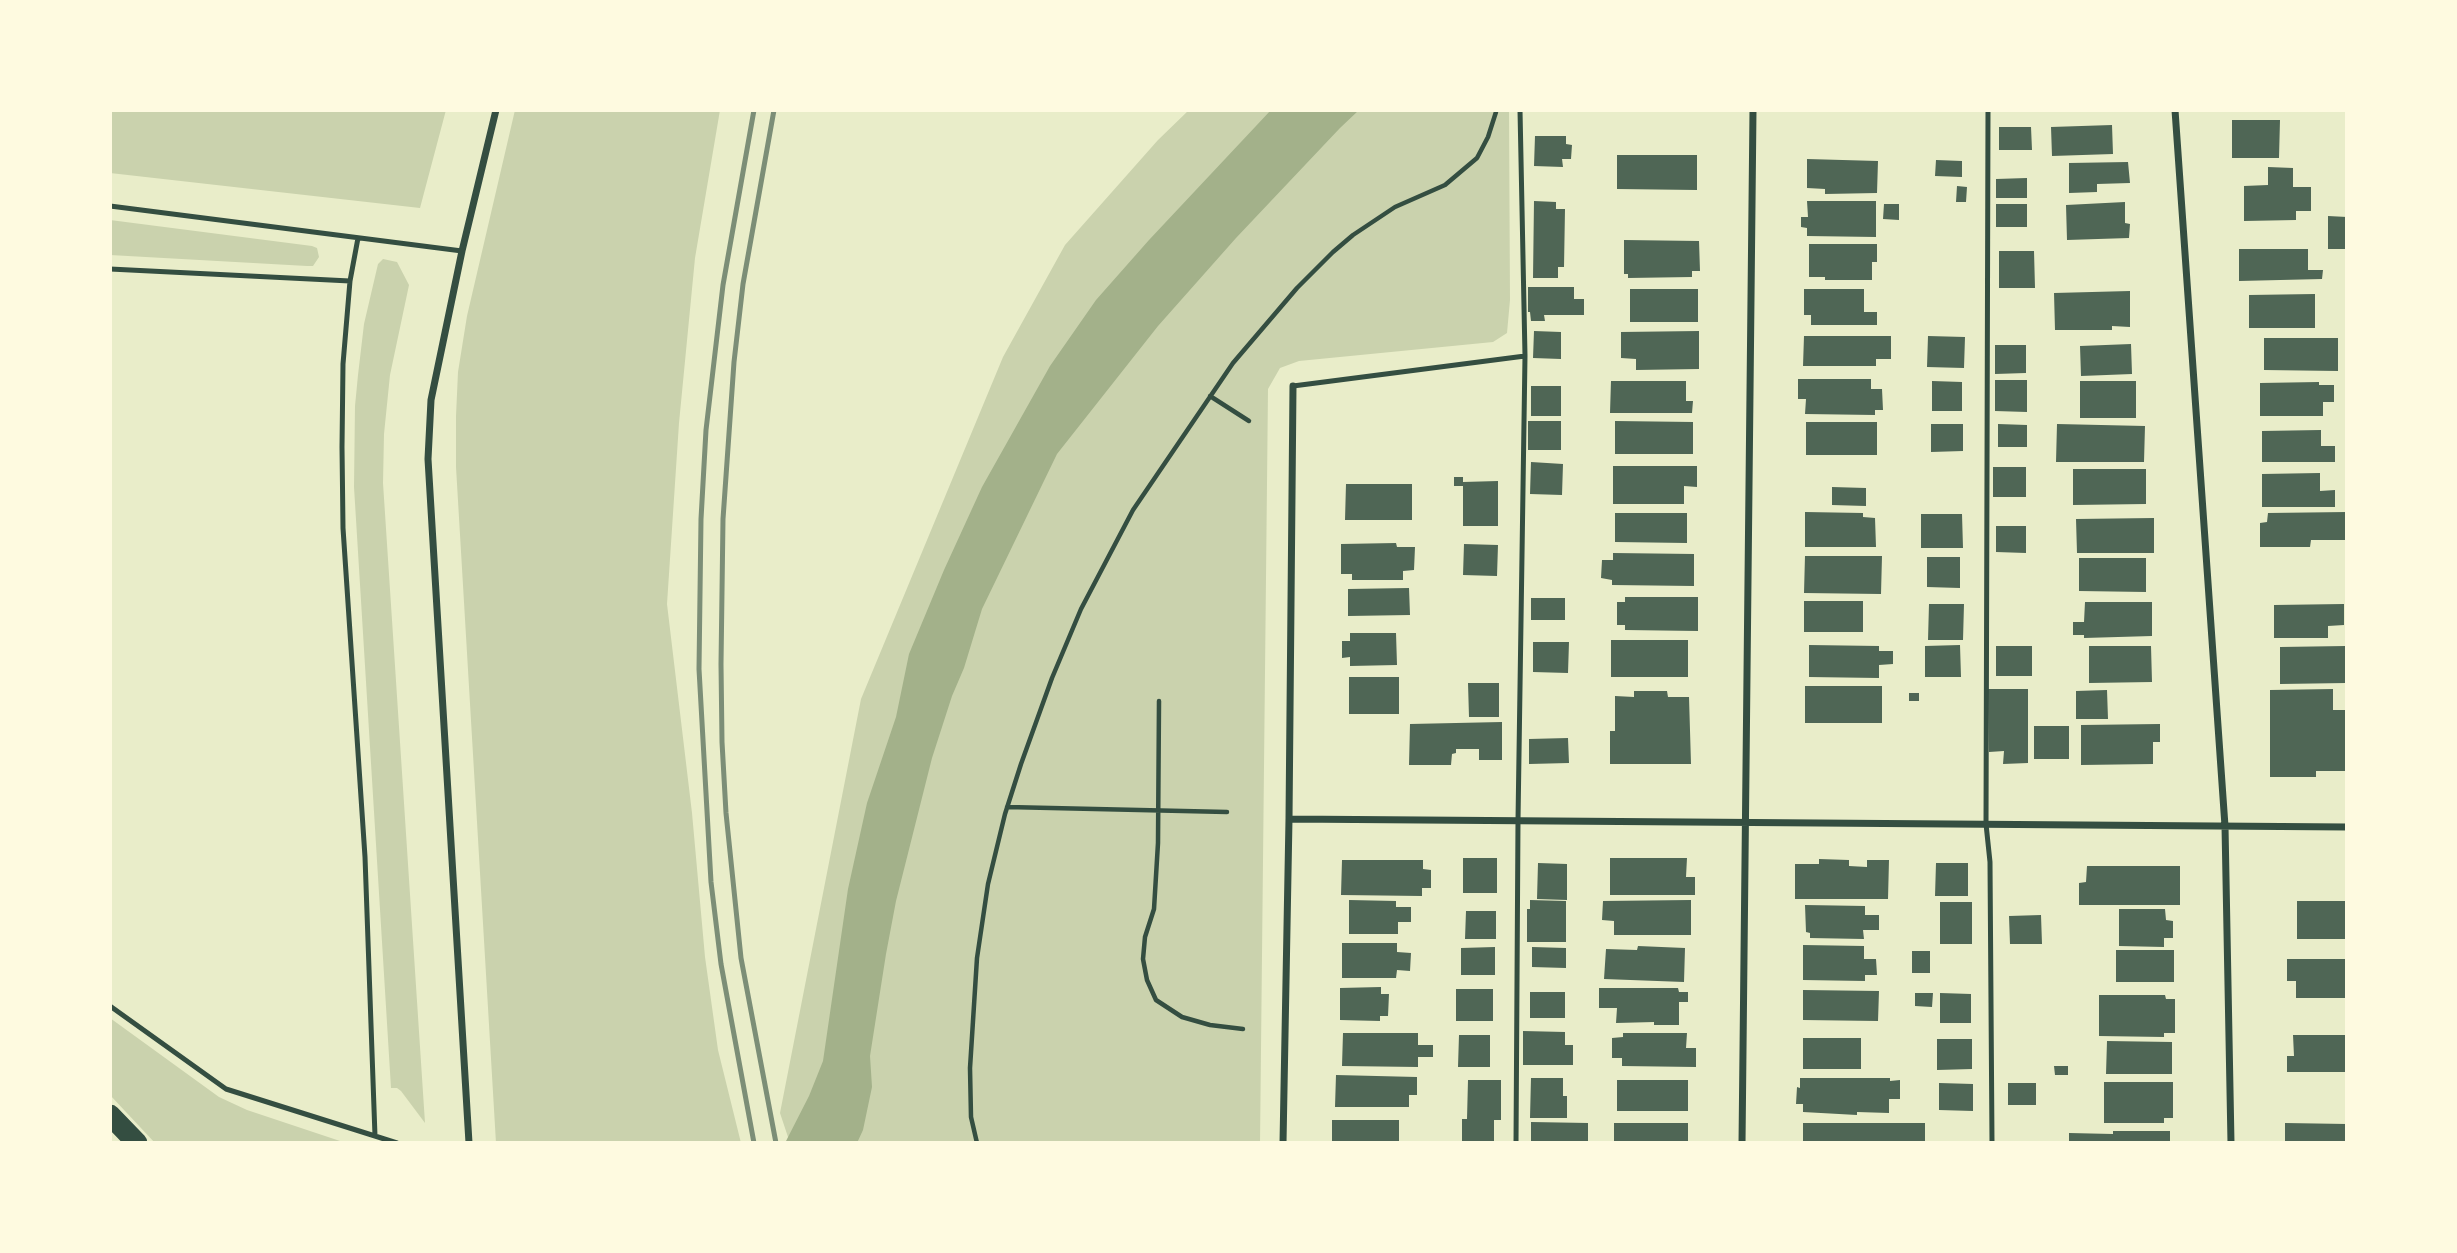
<!DOCTYPE html>
<style>
body{margin:0}
#map{position:relative;width:2457px;height:1253px;overflow:hidden;background:#e9edc9;font-family:"Asap Condensed",sans-serif}
canvas{display:block}
.frame{position:absolute;inset:0;border:112px solid #fefae0;pointer-events:none}
</style>
<div id="map">
<canvas width="2457" height="1253"></canvas>
<div class="frame"></div>
</div>
<script>
const context = document.querySelector('canvas').getContext('2d');
context.lineJoin = 'round';
function paint(path, color) { context.fillStyle = color; context.fill(path, 'evenodd'); }
const shape = rows => new Path2D(rows.map(r => 'M' + r).join(''));
function strokePath(path, color, width, dash) { context.strokeStyle = color; context.lineWidth = width; context.lineCap = dash ? 'butt' : 'round'; context.setLineDash(dash || []); context.stroke(path); }
const green = shape([
 [110,110,285,111,446,110,420,208,110,173],
 [515,110,720,110,695,258,679,423,667,604,692,813,705,957,718,1050,741,1143,496,1143,456,467,456,416,458,372,467,316],
 [1189,110,1509,110,1510,300,1507,333,1493,342,1299,361,1280,368,1268,389,1260,1143,790,1143,780,1113,861,699,1003,357,1065,245,1158,140],
 [110,220,312,246,317,248,319,257,313,266,307,266,110,255],
 [383,259,397,262,409,285,390,375,384,434,383,483,425,1123,401,1091,397,1088,391,1088,354,487,355,406,358,375,364,324,378,264],
 [110,1018,219,1097,247,1110,346,1143,155,1143,110,1095]
]);
const water = shape([
 [1271,110,1359,110,1340,128,1236,238,1158,326,1057,454,982,609,964,668,952,696,932,758,896,901,886,954,870,1056,872,1087,863,1130,857,1143,785,1143,809,1096,823,1061,848,889,867,803,896,717,909,654,944,570,982,487,1050,366,1096,300,1149,240]
]);
const building = shape([
 [2232,120,2280,120,2279,158,2232,158],
 [2112,125,2113,154,2052,156,2051,127],
 [1999,127,2031,127,2032,150,1999,150],
 [1535,136,1566,136,1566,144,1572,145,1571,159,1562,159,1563,167,1534,166],
 [1617,155,1697,155,1697,190,1617,189],
 [1807,159,1878,161,1877,193,1825,194,1825,189,1807,188],
 [1936,160,1962,161,1962,177,1935,176],
 [2128,162,2130,183,2097,184,2097,192,2069,193,2069,163],
 [2268,167,2293,168,2293,187,2311,187,2311,211,2296,211,2296,220,2244,221,2244,186,2268,185],
 [2027,178,2027,198,1996,198,1996,179],
 [1957,186,1967,187,1966,202,1956,202],
 [1534,201,1556,202,1556,209,1565,209,1564,267,1558,267,1558,278,1533,278],
 [1807,201,1876,201,1876,237,1807,236,1807,228,1801,227,1801,217,1808,217],
 [2125,202,2125,223,2130,224,2129,238,2067,240,2066,205],
 [1884,204,1899,204,1899,220,1883,219],
 [1996,204,2027,204,2027,227,1996,227],
 [2328,216,2347,217,2347,249,2328,249],
 [1624,240,1699,241,1700,271,1692,271,1692,277,1628,278,1628,274,1624,274],
 [1809,244,1877,244,1877,262,1872,262,1872,280,1825,280,1825,277,1809,277],
 [2239,249,2308,249,2308,270,2323,270,2322,279,2239,281],
 [1999,251,2034,251,2035,288,1999,288],
 [1528,287,1574,287,1574,299,1584,299,1584,315,1544,315,1545,321,1531,321,1530,312,1528,312],
 [1630,289,1698,289,1698,322,1630,322],
 [1804,289,1864,289,1864,312,1877,312,1877,325,1811,325,1811,315,1804,315],
 [2130,291,2130,327,2112,326,2112,330,2055,330,2054,293],
 [2315,294,2315,328,2249,328,2249,295],
 [1534,331,1561,332,1561,359,1533,358],
 [1699,331,1699,369,1636,370,1636,359,1621,358,1621,332],
 [1804,336,1891,336,1891,359,1876,359,1876,366,1803,366],
 [1928,336,1965,337,1964,368,1927,367],
 [2264,338,2338,338,2338,371,2264,370],
 [2131,344,2132,374,2081,376,2080,346],
 [1995,345,2026,345,2026,373,1995,374],
 [1798,379,1871,379,1871,389,1882,389,1883,410,1875,410,1875,415,1805,414,1806,399,1798,399],
 [1995,380,2027,380,2027,412,1995,411],
 [1611,381,1686,381,1686,401,1693,401,1692,413,1610,413],
 [1932,381,1962,382,1962,411,1932,411],
 [2080,381,2136,381,2136,418,2080,418],
 [2319,382,2319,385,2334,385,2334,402,2323,402,2323,416,2260,416,2260,383],
 [1531,386,1561,386,1561,416,1531,416],
 [1528,421,1561,421,1561,450,1528,450],
 [1615,421,1693,422,1693,454,1615,454],
 [1806,422,1877,422,1877,455,1806,455],
 [1931,424,1963,424,1963,451,1931,452],
 [1998,424,2027,425,2027,447,1998,447],
 [2057,424,2145,426,2144,462,2056,462],
 [2321,430,2321,446,2335,446,2335,462,2262,462,2262,431],
 [1531,462,1563,464,1562,495,1530,494],
 [1613,466,1697,466,1697,487,1684,486,1684,504,1613,504],
 [1993,467,2026,467,2026,497,1993,497],
 [2073,469,2146,469,2146,504,2073,505],
 [2320,473,2320,491,2335,490,2335,507,2262,507,2262,474],
 [1454,477,1463,477,1463,482,1498,481,1498,526,1463,526,1463,486,1454,486],
 [1346,484,1412,484,1412,520,1345,520],
 [1832,487,1866,488,1866,506,1832,505],
 [1805,512,1863,513,1863,517,1875,518,1876,547,1805,547],
 [2347,512,2347,540,2311,540,2310,547,2260,547,2260,523,2267,522,2268,513],
 [1615,513,1687,513,1687,543,1615,542],
 [1921,514,1962,514,1963,548,1921,548],
 [2154,518,2154,553,2077,553,2076,519],
 [1996,526,2026,526,2026,553,1996,552],
 [1396,543,1397,547,1415,547,1414,570,1403,571,1403,580,1352,580,1352,574,1341,574,1341,544],
 [1464,544,1498,545,1497,576,1463,575],
 [1613,553,1694,554,1694,586,1612,585,1612,580,1601,578,1602,560,1613,560],
 [1805,556,1882,556,1881,594,1804,593],
 [1927,557,1960,557,1960,588,1927,587],
 [2079,558,2146,558,2146,592,2079,591],
 [1409,588,1410,615,1348,616,1348,589],
 [1625,597,1698,597,1698,631,1625,630,1625,625,1617,625,1617,602,1625,602],
 [1531,598,1565,598,1565,620,1531,620],
 [1804,601,1863,601,1863,632,1804,632],
 [2085,602,2152,602,2152,636,2084,638,2084,635,2073,635,2073,622,2084,622],
 [1929,604,1964,604,1963,640,1928,640],
 [2344,604,2344,625,2328,626,2328,638,2274,638,2274,605],
 [1350,633,1396,633,1397,665,1350,666,1350,657,1342,658,1342,641,1350,641],
 [1611,640,1688,640,1688,677,1611,677],
 [1533,642,1569,642,1568,673,1533,672],
 [1809,645,1879,646,1879,651,1893,651,1893,664,1879,665,1879,678,1809,677],
 [1960,645,1961,677,1925,677,1925,646],
 [1996,646,2032,646,2032,676,1996,676],
 [2089,646,2151,646,2152,682,2089,683],
 [2346,646,2346,683,2280,684,2280,647],
 [1349,677,1399,677,1399,714,1349,714],
 [1468,683,1499,683,1499,717,1469,717],
 [1805,686,1882,686,1882,723,1805,723],
 [1988,689,2028,689,2028,763,2003,764,2004,751,1989,752],
 [2333,689,2333,710,2347,710,2347,771,2316,771,2316,777,2270,777,2270,690],
 [2107,690,2108,719,2076,719,2076,691],
 [1634,691,1667,691,1668,697,1689,697,1691,764,1610,764,1610,731,1615,731,1615,696,1634,697],
 [1909,693,1919,693,1919,701,1909,701],
 [1502,722,1502,760,1479,760,1479,749,1456,749,1456,753,1452,754,1451,765,1409,765,1410,724],
 [2160,724,2160,742,2153,742,2153,764,2081,765,2081,725],
 [2034,726,2069,726,2069,759,2034,759],
 [1568,738,1569,763,1529,764,1529,739],
 [1463,858,1497,858,1497,893,1463,893],
 [1610,858,1687,858,1686,877,1695,877,1695,895,1610,895],
 [1819,859,1849,860,1849,866,1867,867,1867,860,1889,860,1888,899,1795,899,1795,864,1819,864],
 [1342,860,1423,860,1423,869,1431,870,1431,888,1422,888,1422,896,1341,895],
 [1538,863,1567,864,1567,900,1537,899],
 [1936,863,1968,863,1968,896,1935,896],
 [2087,866,2180,866,2180,905,2079,905,2079,883,2086,882],
 [1349,900,1396,901,1396,907,1411,907,1411,922,1398,922,1398,934,1349,934],
 [1530,900,1566,901,1566,942,1527,942,1527,909,1530,909],
 [1691,900,1691,935,1614,935,1614,921,1602,920,1603,901],
 [2297,901,2347,901,2347,939,2297,939],
 [1940,902,1972,902,1972,944,1940,944],
 [1805,905,1865,906,1865,915,1879,915,1879,930,1863,930,1864,939,1810,938,1810,933,1806,932],
 [2119,909,2165,909,2166,920,2173,921,2173,938,2164,938,2164,947,2119,946],
 [1466,911,1496,911,1496,939,1465,939],
 [2041,915,2042,944,2010,944,2009,916],
 [1342,943,1397,943,1397,952,1411,953,1410,971,1397,970,1396,978,1342,978],
 [1803,945,1864,946,1864,959,1876,959,1877,975,1865,975,1865,981,1803,980],
 [1638,946,1685,948,1684,982,1604,979,1606,949,1637,950],
 [1495,947,1495,975,1461,975,1461,948],
 [1532,947,1566,948,1566,968,1532,967],
 [2116,950,2174,950,2174,982,2116,982],
 [1912,951,1930,951,1930,973,1912,973],
 [2287,959,2347,959,2347,998,2296,998,2296,981,2287,981],
 [1381,987,1381,994,1389,994,1388,1016,1380,1016,1380,1021,1340,1020,1340,988],
 [1599,988,1678,988,1679,992,1688,992,1688,1002,1679,1002,1679,1025,1654,1025,1654,1022,1616,1023,1617,1008,1599,1008],
 [1456,989,1493,989,1493,1021,1456,1021],
 [1803,990,1879,991,1878,1021,1803,1020],
 [1530,992,1565,992,1565,1018,1530,1018],
 [1915,993,1933,993,1932,1007,1915,1006],
 [1940,993,1971,994,1971,1023,1940,1023],
 [2099,995,2165,995,2166,999,2175,999,2175,1033,2164,1033,2164,1037,2099,1036],
 [1523,1031,1565,1032,1565,1045,1573,1045,1573,1065,1523,1065],
 [1343,1033,1418,1033,1418,1045,1433,1045,1433,1057,1418,1057,1418,1067,1342,1066],
 [1623,1033,1687,1033,1686,1048,1696,1048,1696,1067,1622,1066,1622,1058,1612,1058,1612,1038,1623,1037],
 [1459,1035,1490,1035,1490,1067,1458,1067],
 [2293,1035,2347,1035,2347,1072,2287,1072,2287,1056,2294,1056],
 [1803,1038,1861,1038,1861,1069,1803,1069],
 [1937,1039,1972,1039,1972,1069,1937,1070],
 [2107,1041,2172,1042,2172,1074,2106,1074],
 [2054,1066,2068,1066,2068,1075,2055,1075],
 [1336,1075,1417,1077,1417,1095,1409,1095,1409,1107,1335,1107],
 [1531,1078,1563,1078,1563,1096,1567,1096,1567,1118,1530,1118],
 [1800,1078,1890,1078,1890,1081,1900,1080,1900,1099,1889,1099,1889,1113,1857,1112,1857,1115,1803,1112,1803,1104,1796,1104,1797,1087,1800,1088],
 [1468,1080,1501,1080,1501,1120,1494,1120,1494,1143,1462,1143,1462,1119,1467,1119],
 [1617,1080,1688,1080,1688,1111,1617,1111],
 [2104,1082,2173,1082,2173,1118,2164,1118,2164,1123,2104,1123],
 [1939,1083,1973,1084,1973,1111,1939,1110],
 [2008,1083,2036,1083,2036,1105,2008,1105],
 [1332,1120,1399,1120,1399,1143,1332,1143],
 [1531,1122,1588,1123,1588,1143,1531,1143],
 [1614,1123,1688,1123,1688,1143,1614,1143],
 [1803,1123,1925,1123,1925,1143,1803,1143],
 [2285,1123,2347,1124,2347,1143,2285,1143],
 [2113,1131,2170,1131,2170,1143,2069,1143,2069,1133,2113,1134]
]);
const path = shape([
 [1210,396,1249,421],
 [1159,701,1158,843,1154,909,1145,937,1143,959,1147,980,1156,1000,1182,1017,1210,1025,1243,1029],
 [1007,807,1227,812],
 [977,1143,971,1117,970,1068,977,958,988,884,1005,814,1021,764,1052,678,1081,609,1133,510,1233,363,1297,288,1333,252,1353,235,1395,207,1445,185,1477,158,1488,137,1496,112]
]);
const service = shape([
 [1988,110,1986,824,1990,862,1992,1143],
 [110,206,462,251],
 [110,269,350,281],
 [1293,386,1525,356],
 [110,1006,226,1089,375,1136,365,857,343,528,342,447,343,364,350,281,358,238],
 [375,1136,397,1143],
 [1516,1143,1518,820,1525,356,1520,110]
]);
const minor = shape([
 [2175,110,2225,826,2231,1143],
 [1289,819,2347,827],
 [469,1143,428,459,431,400,462,251,496,110],
 [1283,1143,1289,819,1293,386],
 [1742,1143,1753,110]
]);
const motorway = shape([
 [110,1115,137,1143]
]);
const rail = shape([
 [754,110,723,285,706,430,701,519,699,669,711,882,721,964,754,1143],
 [774,110,743,284,734,362,723,519,721,664,722,742,726,813,741,958,776,1143]
]);
paint(green, '#cad2ad');
paint(water, '#a3b18a');
paint(building, '#4f6655');
strokePath(path, '#344e41', 4.5);
strokePath(service, '#344e41', 5);
strokePath(minor, '#344e41', 7);
strokePath(motorway, '#344e41', 21);
strokePath(rail, '#7c8e77', 5);
</script>
